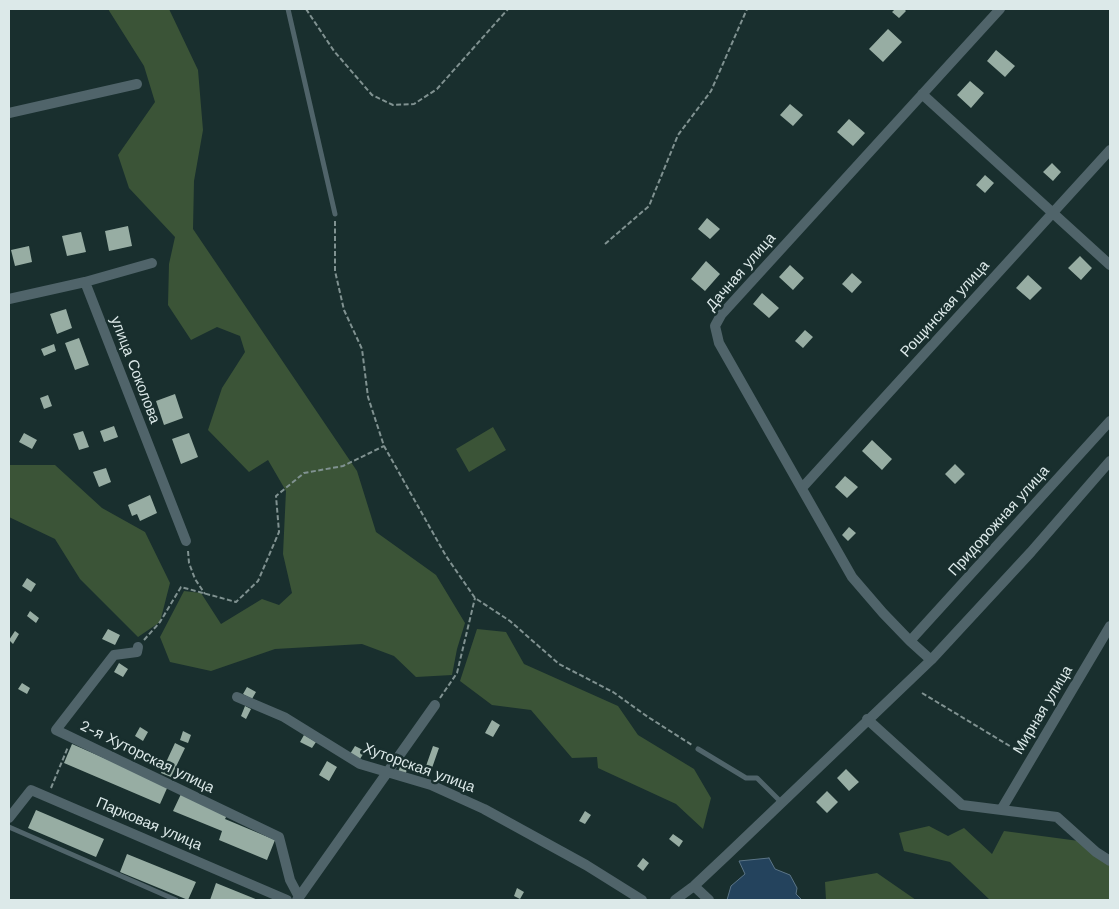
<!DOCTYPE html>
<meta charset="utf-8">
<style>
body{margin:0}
#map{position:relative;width:1119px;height:909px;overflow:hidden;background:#192f2e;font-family:"Work Sans",sans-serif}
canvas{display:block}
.frame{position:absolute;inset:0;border:10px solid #dce9e9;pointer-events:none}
</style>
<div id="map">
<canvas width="1119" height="909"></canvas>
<div class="frame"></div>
</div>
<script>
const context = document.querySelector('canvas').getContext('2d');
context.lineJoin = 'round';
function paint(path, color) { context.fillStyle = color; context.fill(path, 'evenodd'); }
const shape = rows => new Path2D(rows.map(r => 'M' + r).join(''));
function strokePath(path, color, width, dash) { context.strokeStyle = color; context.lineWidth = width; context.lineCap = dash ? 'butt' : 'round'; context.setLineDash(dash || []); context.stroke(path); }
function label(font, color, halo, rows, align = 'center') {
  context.font = font + ' "Work Sans",sans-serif'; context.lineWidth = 5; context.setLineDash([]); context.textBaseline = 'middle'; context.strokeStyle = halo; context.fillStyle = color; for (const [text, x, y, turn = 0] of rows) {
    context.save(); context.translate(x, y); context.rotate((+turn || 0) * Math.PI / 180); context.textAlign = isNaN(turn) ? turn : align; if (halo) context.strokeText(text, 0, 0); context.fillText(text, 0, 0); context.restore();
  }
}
const green = shape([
 [108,9,169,9,198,70,203,130,194,181,193,229,357,471,376,532,436,575,465,623,457,649,452,675,416,677,394,656,362,644,275,649,211,671,170,662,160,637,184,591,201,593,221,624,262,599,279,605,292,593,283,554,286,491,268,460,249,472,208,430,222,388,245,352,240,336,217,327,191,340,168,305,169,264,175,237,129,188,118,155,155,102,144,66],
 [493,427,506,450,469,472,456,449],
 [9,465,55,465,102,508,145,532,170,583,160,622,138,637,80,579,55,539,9,517],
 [477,629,506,632,524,664,618,706,638,735,694,769,711,798,703,829,676,804,598,768,597,757,572,758,531,710,492,705,460,681],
 [929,826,948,836,964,828,992,854,1004,831,1079,841,1110,860,1110,900,990,900,950,862,904,851,899,833],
 [877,873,916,900,826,900,825,882]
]);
const water = shape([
 [769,858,775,869,790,875,797,888,796,894,802,900,727,900,731,886,745,874,739,861,769,858]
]);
const building = shape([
 [895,9,904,9,906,11,899,18,892,12],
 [888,29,902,42,883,62,869,49],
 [996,50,1015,66,1005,77,987,61],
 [970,81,984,93,971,108,957,95],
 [790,104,803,115,793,126,780,115],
 [849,119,865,133,853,146,837,132],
 [1052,163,1061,172,1053,181,1043,172],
 [985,175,994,183,985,193,976,185],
 [707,218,720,229,710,239,698,229],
 [128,226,132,246,109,251,105,231],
 [81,232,86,252,67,256,62,236],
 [29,246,32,262,15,266,11,250],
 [1080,256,1092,268,1081,280,1068,268],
 [706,261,720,274,705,291,691,279],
 [790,265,804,278,793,290,779,277],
 [852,273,862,282,852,293,842,284],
 [1028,275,1042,288,1030,300,1016,288],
 [762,293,779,308,769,318,753,304],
 [66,309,72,328,57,334,50,314],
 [805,330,813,337,803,348,795,341],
 [79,338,89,365,75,370,65,343],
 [54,344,56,351,44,356,41,349],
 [175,394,183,418,164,425,156,401],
 [48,395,52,406,44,409,40,398],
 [114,426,118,437,104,442,100,431],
 [83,431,89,447,79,450,73,434],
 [24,433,37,440,32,449,19,442],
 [189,433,198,457,181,464,172,439],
 [872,440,892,459,882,470,862,451],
 [955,464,965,474,955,484,945,474],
 [106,468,111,482,99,487,93,472],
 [845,476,858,487,847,498,835,487],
 [150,495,157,513,140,521,137,514,132,516,128,505],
 [849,527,856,533,848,541,842,535],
 [27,578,36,584,31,592,22,586],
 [30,611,39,618,36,623,27,616],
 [108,629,120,635,115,645,102,639],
 [15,631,19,634,13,644,9,640],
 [119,663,128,669,123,677,114,672],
 [22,683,30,688,27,694,18,689],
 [247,687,256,692,252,699,243,694],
 [245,706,251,709,246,719,241,716],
 [492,720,500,725,493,737,485,733],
 [140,727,148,732,143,741,135,736],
 [183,731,191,735,188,743,180,740],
 [304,735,316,742,312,748,300,742],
 [175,743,185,748,171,777,161,773],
 [72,744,168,786,160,804,64,763],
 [355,746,365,751,360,759,350,754],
 [433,746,439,748,432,768,426,766],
 [403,759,410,762,405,775,398,772],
 [327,761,337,767,329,781,319,775],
 [846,769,859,782,849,791,837,778],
 [827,791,838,802,827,813,816,802],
 [181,794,228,813,225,819,275,840,267,860,219,840,222,831,173,811],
 [36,810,104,839,96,857,28,828],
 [585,811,591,815,585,824,579,821],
 [673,834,683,841,679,847,669,839],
 [127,854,196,882,188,900,120,872],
 [643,858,649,863,643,871,637,866],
 [216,883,258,900,210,900],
 [517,888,524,892,520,899,514,896]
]);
const path = shape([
 [306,9,334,51,372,95,393,105,414,104,437,89,508,9],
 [335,221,335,271,344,310,362,349,368,397,384,446,446,556,475,598,510,621,559,664,613,692,648,717,692,745],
 [605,244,649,206,678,135,711,91,747,9],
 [188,551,189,563,195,579,205,594],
 [144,640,160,622,181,587,236,602,258,581,279,532,276,496,304,473,343,466,384,446],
 [922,693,1023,754],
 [440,698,457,673,475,598],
 [51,788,68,747]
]);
const service = shape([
 [288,9,335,214],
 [698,749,746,778,757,778,781,802],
 [9,827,176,900]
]);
const minor = shape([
 [922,94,1110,265],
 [9,113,137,84],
 [85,282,152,263],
 [9,299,85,282,186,541],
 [802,488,1110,150],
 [910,641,1110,421],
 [138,647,137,652,114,655,56,730,279,837,290,880,299,897],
 [931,660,910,641,883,613,852,577,719,343,715,326,721,315,1000,9],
 [237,697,284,717,360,764,431,785,484,809,586,865,642,900],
 [867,719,962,805,1057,817,1096,852,1110,861],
 [1001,810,1110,626],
 [9,818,31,790,287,900],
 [694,886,709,900],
 [297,900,435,705],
 [675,900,694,886,727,855,931,660,1031,552,1110,461]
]);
const streetNames = [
 ["Дачная улица",741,272,-49],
 ["Рощинская улица",945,309,-48],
 ["улица Соколова",135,370,69],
 ["Придорожная улица",999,521,-48],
 ["Мирная улица",1043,710,-59],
 ["2-я Хуторская улица",147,757,26],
 ["Хуторская улица",419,768,20],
 ["Парковая улица",149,824,23]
];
paint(green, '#3b5437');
paint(water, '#24435d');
strokePath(water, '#5b7587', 1);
paint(building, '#97ada3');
strokePath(path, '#809291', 2, [5, 2.5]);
strokePath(service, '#50646a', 5);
strokePath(minor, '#50646a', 10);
label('15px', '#dce9e9', '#192f2e', streetNames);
</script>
